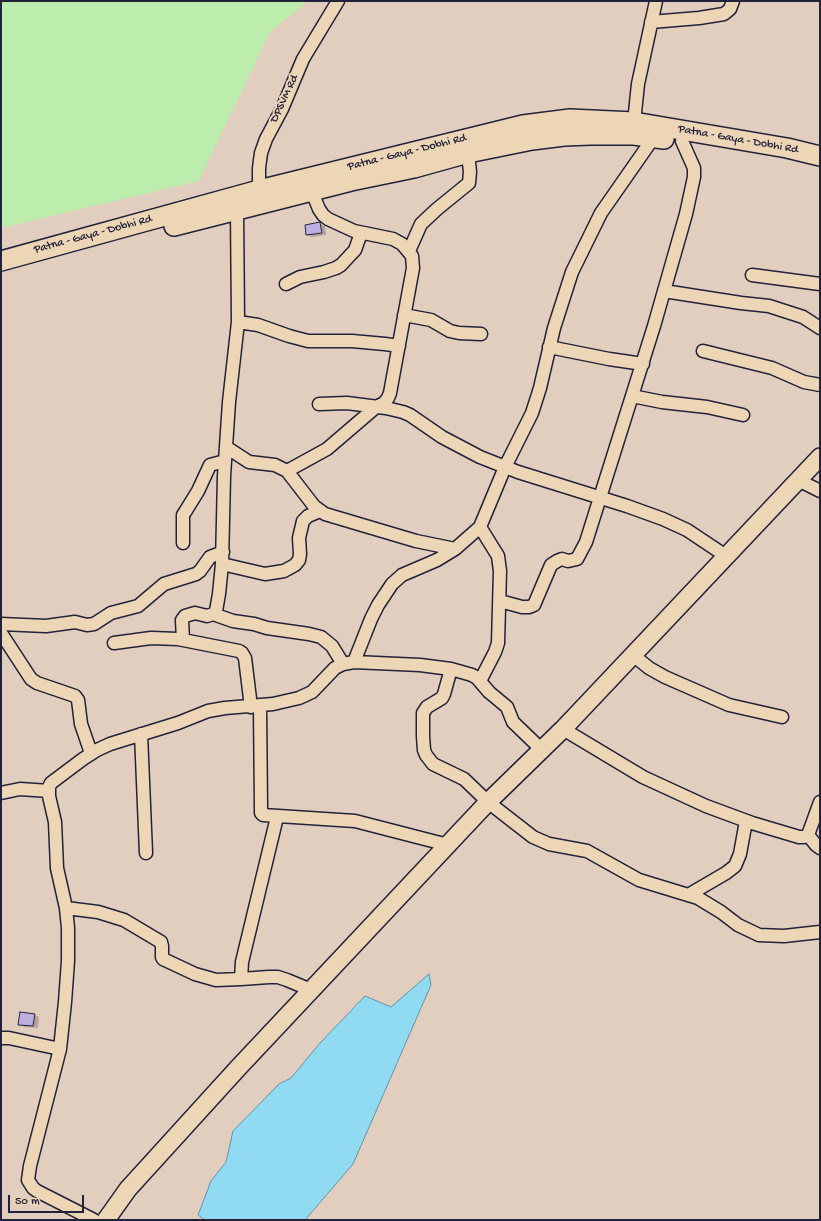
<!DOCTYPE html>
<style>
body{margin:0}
#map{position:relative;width:821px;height:1221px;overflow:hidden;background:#e2cebe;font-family:"Gochi Hand",sans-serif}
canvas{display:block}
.frame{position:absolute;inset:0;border:2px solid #22223b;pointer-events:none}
.scale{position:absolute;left:8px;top:1195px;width:76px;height:18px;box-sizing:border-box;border:2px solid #22223b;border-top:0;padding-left:5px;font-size:12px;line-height:14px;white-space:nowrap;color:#22223b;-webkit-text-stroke:3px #ecd6b5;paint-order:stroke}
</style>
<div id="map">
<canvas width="821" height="1221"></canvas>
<div class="frame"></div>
<div class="scale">50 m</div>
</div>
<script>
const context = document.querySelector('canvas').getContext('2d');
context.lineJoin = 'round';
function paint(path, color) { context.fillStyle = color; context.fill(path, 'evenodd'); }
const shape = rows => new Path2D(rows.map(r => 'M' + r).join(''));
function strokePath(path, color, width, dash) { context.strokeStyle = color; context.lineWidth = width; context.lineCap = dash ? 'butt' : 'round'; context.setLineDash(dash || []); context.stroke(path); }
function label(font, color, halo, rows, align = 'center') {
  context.font = font + ' "Gochi Hand",sans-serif'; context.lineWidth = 4; context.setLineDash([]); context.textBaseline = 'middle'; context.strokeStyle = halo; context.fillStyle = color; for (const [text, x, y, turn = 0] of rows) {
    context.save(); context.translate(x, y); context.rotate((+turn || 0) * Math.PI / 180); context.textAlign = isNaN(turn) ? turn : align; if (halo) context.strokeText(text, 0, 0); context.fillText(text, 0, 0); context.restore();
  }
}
const green = shape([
 [1,1,308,1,270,32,199,181,1,228]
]);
const water = shape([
 [429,974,431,985,353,1164,305,1220,205,1220,198,1215,211,1181,226,1162,233,1131,279,1084,291,1078,320,1043,365,996,391,1007,429,974]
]);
const shadow = shape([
 [320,224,325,226,326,235,312,237,307,235,306,226],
 [34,1015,39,1017,38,1028,24,1027,19,1024]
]);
const building = shape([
 [320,222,322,233,306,235,305,225,320,222],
 [20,1012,35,1014,33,1026,18,1025,20,1012]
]);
const street = shape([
 [651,22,699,18,724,14,730,9,733,1],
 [634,122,638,84,656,1],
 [259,195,259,168,261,153,266,139,282,109,303,59,338,1],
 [409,251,421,224,437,209,469,183,470,172,468,153],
 [752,275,820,284],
 [286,284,300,277,324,272,336,268,341,265,355,250,361,233],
 [664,291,741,303,769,306,803,317,820,328],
 [404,315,431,320,450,331,459,333,481,334],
 [238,322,258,325,289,336,308,341,352,341,385,344,399,346],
 [549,347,609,359,643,364],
 [703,351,772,368,804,382,820,385],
 [632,396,662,402,707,407,743,415],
 [319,404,347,403,386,408,403,412,410,415,442,437,480,457,518,472,627,506,663,519,687,530,726,556],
 [226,447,249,462,275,465,287,471,314,506,325,514,416,541,455,549],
 [287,471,327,449,376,407,384,403,388,398,390,393,413,268,412,256,402,244,393,239,354,231,328,219,323,215,319,209,312,192],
 [798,480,820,491],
 [480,527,498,556,500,571,498,643,495,652,480,681],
 [183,543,183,515,185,512,198,491,210,465,225,461],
 [222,564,265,574,284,571,295,565,299,560,300,554,299,538,303,521,308,516,320,511],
 [500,601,522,607,529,607,534,605,551,565,557,561,562,559,568,561,577,559,586,542,654,326,686,214,694,177,694,168,682,141],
 [213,614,233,621,254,624,267,628,309,634,321,637,332,646,343,664],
 [1,624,46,626,75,622,87,625,94,624,111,613,138,606,164,584,196,574,200,571,210,557,223,552],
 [1,633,31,679,37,683,75,696,78,700,81,724,91,753],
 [183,640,182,620,185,616,195,613,207,616,213,614,216,611,219,594,222,564,224,476,229,402,238,322,237,210],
 [114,643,151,638,178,639,239,651,242,653,245,658,251,707],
 [633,655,649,668,665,677,729,705,782,717],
 [354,662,371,619,378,605,392,584,402,575,437,560,455,549,480,527,505,467,532,413,540,388,554,328,572,272,601,213,654,137],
 [451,669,444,694,442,698,427,707,423,713,423,736,424,750,426,755,433,764,464,779,488,802,533,837,549,844,587,851,639,880,698,898,721,912,738,925,759,935,784,936,820,932],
 [260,706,261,809,261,813,263,815,355,821,448,845],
 [563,729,643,777,706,806,752,823,799,837,804,837,808,835,820,802],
 [141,734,146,853],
 [1,793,20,789,49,791],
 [808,835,816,845,820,848],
 [690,894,726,873,735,866,740,854,746,821],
 [66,908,98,912,124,920,161,942,162,946,162,957,163,959,195,974,216,980,241,979,269,977,278,977,287,980,311,990],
 [241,979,242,962,277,817],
 [1,1038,9,1038,60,1049],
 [94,1220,37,1191,33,1188,28,1180,30,1166,60,1049,65,1002,68,961,68,928,66,908,57,868,55,822,49,796,49,787,51,783,83,759,97,750,110,744,178,723,208,711,225,708,273,704,299,698,312,692,335,668,343,664,354,662,420,665,451,669,472,675,477,678,489,692,507,707,513,722,542,750]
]);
const secondary = shape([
 [106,1220,128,1189,238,1068,488,802,563,729,820,457]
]);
const primary = shape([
 [174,226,351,181,414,168,468,153,532,140,564,136,591,135,634,135,664,139],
 [1,261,259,190,523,125,570,119,634,122,787,148,820,156]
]);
const streetNames = [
 ["DPSVM Rd",285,99,-65],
 ["Patna - Gaya - Dobhi Rd",738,140,10],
 ["Patna - Gaya - Dobhi Rd",407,153,-14],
 ["Patna - Gaya - Dobhi Rd",93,235,-15]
];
paint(green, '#bcedac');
paint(water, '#90dbf1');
strokePath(water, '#6491a8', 1);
paint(shadow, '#0003');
paint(building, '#bbafe0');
strokePath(building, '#22223b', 1);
strokePath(street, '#22223b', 15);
strokePath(secondary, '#22223b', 20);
strokePath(primary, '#22223b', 22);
strokePath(street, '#ecd6b5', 12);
strokePath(secondary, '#ecd6b5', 17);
strokePath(primary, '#ecd6b5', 19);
label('12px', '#22223b', '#ecd6b5', streetNames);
</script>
